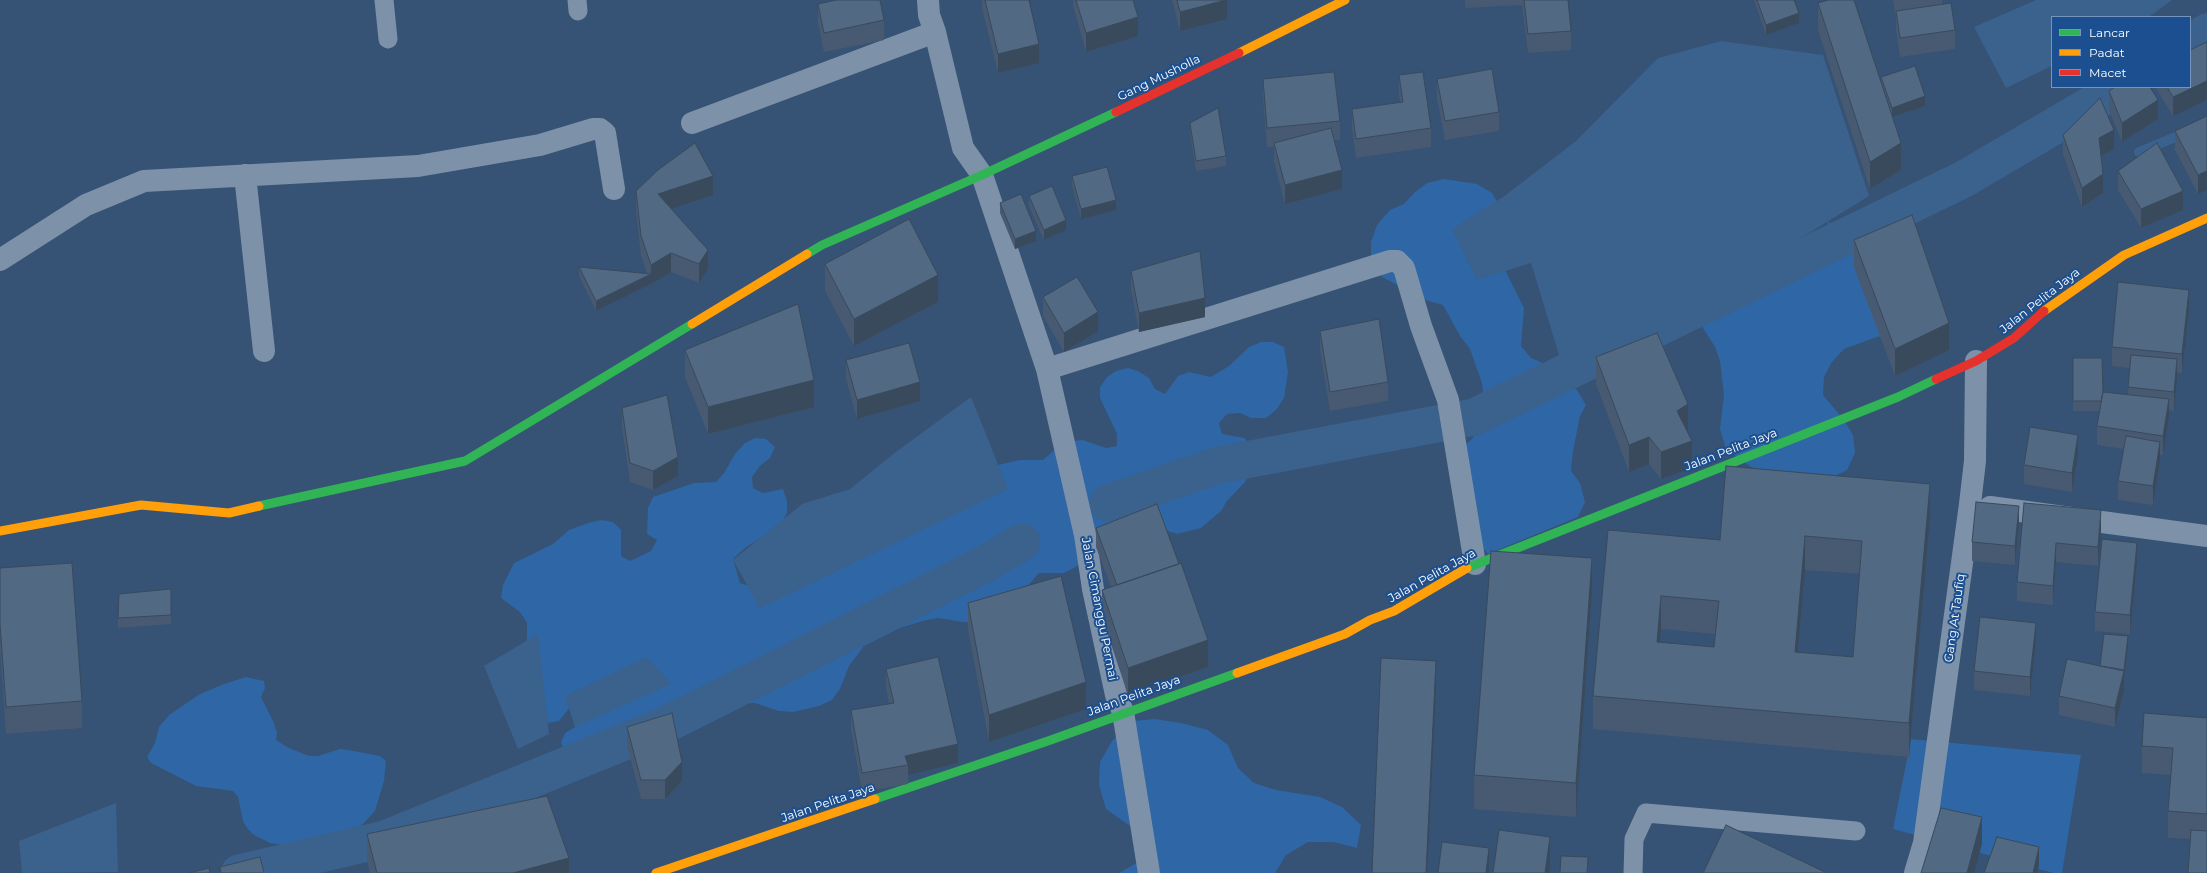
<!DOCTYPE html>
<style>
body{margin:0}
#map{position:relative;width:2207px;height:873px;overflow:hidden;background:#365274;font-family:Montserrat,sans-serif}
canvas{display:block}
.legend{position:absolute;left:2051px;top:16px;width:140px;height:72px;box-sizing:border-box;background:#1b4f8f;border:1px solid #7695bc;margin:0;padding:5px 7px;list-style:none;font-size:12px;color:#fff}
.legend li{display:flex;align-items:center;gap:8px;height:20px}
.legend b{width:20px;border:1px solid #7695bc}
</style>
<div id="map">
<canvas width="2207" height="873"></canvas>
<ul class="legend">
<li><b style="height:5px;background:#30b455"></b>Lancar</li>
<li><b style="height:5px;background:#ff9f0a"></b>Padat</li>
<li><b style="height:5px;background:#e5322d"></b>Macet</li>
</ul>
</div>
<script>
const context = document.querySelector('canvas').getContext('2d');
context.lineJoin = 'round';
function paint(path, color) { context.fillStyle = color; context.fill(path, 'evenodd'); }
const shape = rows => new Path2D(rows.map(r => 'M' + r).join(''));
function strokePath(path, color, width, dash) { context.strokeStyle = color; context.lineWidth = width; context.lineCap = dash ? 'butt' : 'round'; context.setLineDash(dash || []); context.stroke(path); }
function label(font, color, halo, rows, align = 'center') {
  context.font = font + ' Montserrat,sans-serif'; context.lineWidth = 4; context.setLineDash([]); context.textBaseline = 'middle'; context.strokeStyle = halo; context.fillStyle = color; for (const [text, x, y, turn = 0] of rows) {
    context.save(); context.translate(x, y); context.rotate((+turn || 0) * Math.PI / 180); context.textAlign = isNaN(turn) ? turn : align; if (halo) context.strokeText(text, 0, 0); context.fillText(text, 0, 0); context.restore();
  }
}
const green = shape([
 [1444,179,1477,184,1492,193,1501,208,1500,260,1524,308,1521,346,1531,358,1545,364,1577,390,1586,405,1580,416,1573,451,1571,471,1580,483,1585,502,1578,517,1488,554,1477,541,1464,446,1472,439,1486,416,1482,383,1470,349,1460,336,1443,305,1428,301,1382,277,1371,260,1371,242,1377,225,1390,210,1404,204,1415,192,1427,183],
 [1827,222,1881,237,1897,333,1877,337,1844,349,1832,362,1824,377,1823,395,1844,420,1853,435,1855,453,1847,470,1831,478,1754,469,1726,449,1720,429,1724,395,1720,361,1715,347,1698,320,1696,307,1690,290,1752,254,1766,263,1796,264,1806,252,1830,235],
 [1261,342,1273,342,1284,347,1288,372,1284,398,1276,410,1266,418,1251,418,1240,413,1227,414,1219,423,1222,434,1245,438,1254,458,1251,470,1245,482,1227,501,1221,511,1201,528,1177,534,1153,526,1064,573,1039,573,1012,604,977,622,963,622,938,618,926,620,900,628,864,646,849,666,840,689,832,700,819,706,793,712,779,711,755,703,730,704,703,712,691,719,684,730,673,738,631,737,621,742,611,749,587,759,575,758,565,753,561,742,565,733,575,727,575,701,559,721,547,723,527,649,527,623,520,612,501,598,503,585,514,563,553,544,569,530,591,522,602,520,613,522,621,530,621,556,630,561,651,551,657,540,647,534,648,508,653,497,694,483,716,482,724,473,735,454,745,443,755,438,766,439,775,447,770,458,760,466,752,477,753,488,763,493,783,489,787,501,787,513,780,525,745,548,733,559,740,583,750,586,998,465,1020,460,1043,460,1059,446,1071,441,1083,440,1106,448,1117,446,1117,434,1100,398,1100,387,1107,377,1116,371,1128,368,1138,371,1149,378,1155,389,1165,394,1178,376,1189,372,1211,377,1229,366,1249,347],
 [246,677,264,681,265,688,261,697,274,723,277,733,276,740,287,747,309,756,318,756,340,749,348,750,380,756,386,761,384,781,375,811,360,827,352,832,344,834,336,840,308,849,270,843,254,835,247,828,243,821,238,797,233,791,196,786,151,763,147,757,155,743,159,727,169,715,200,694,224,684],
 [1155,719,1181,723,1208,730,1228,745,1238,768,1254,783,1276,790,1320,797,1342,807,1361,825,1357,848,1333,842,1308,842,1286,855,1275,873,1119,873,1140,861,1147,838,1106,809,1099,785,1100,762,1112,741,1132,721],
 [1911,739,2081,755,2062,873,2053,873,1893,829]
]);
const water = shape([
 [2036,0,2172,0,2149,17,2052,17,2052,66,2006,88,1974,27],
 [1721,41,1823,55,1869,196,1712,293,1559,355,1531,263,1477,280,1452,229,1503,197,1576,141,1658,58],
 [971,397,1008,489,760,608,733,560,802,504,850,489,897,451],
 [538,634,549,734,518,749,484,666],
 [647,657,671,684,575,727,565,696],
 [116,803,118,872,22,873,19,841]
]);
const stream = shape([
 [2139,152,2207,124]
]);
const canal = shape([
 [2190,43,2207,32],
 [1108,503,1219,465,1474,417,1964,179,2121,87],
 [239,873,385,839,663,726,985,564,1022,542]
]);
const lane = shape([
 [384,0,388,39],
 [577,0,578,11],
 [1633,873,1634,839,1646,813,1856,831]
]);
const street = shape([
 [928,0,929,15,935,32,963,148,982,175,1047,369,1085,535,1093,589,1116,695,1123,712,1149,873],
 [692,123,935,32],
 [245,175,264,351],
 [0,260,86,205,144,181,418,166,540,145,593,129,600,129,605,133,614,189],
 [1047,369,1390,261,1397,261,1404,268,1421,326,1448,400,1475,564],
 [1990,507,2207,536],
 [1915,873,1924,843,1970,504,1975,461,1976,361]
]);
const fast = shape([
 [807,254,822,245,982,175,1116,112],
 [259,506,465,461,692,324],
 [1467,568,1898,397,1936,379],
 [875,799,1048,741,1237,673]
]);
const slow = shape([
 [1239,53,1345,0],
 [2044,311,2124,255,2207,218],
 [692,324,807,254],
 [0,531,141,505,229,513,259,506],
 [1237,673,1345,634,1370,620,1394,611,1467,568],
 [656,873,875,799]
]);
const jam = shape([
 [1116,112,1239,53],
 [1936,379,1976,361,2014,338,2044,311]
]);
const wall = shape([
 [982,0,1029,0,1039,63,998,73,982,8],
 [1073,0,1133,0,1138,36,1086,52,1073,6],
 [1172,0,1227,0,1227,19,1180,31],
 [1465,0,1568,0,1571,31,1571,50,1528,53,1522,5,1465,8],
 [1754,0,1794,0,1799,23,1766,35],
 [1893,0,1942,0,1942,4,1955,30,1955,49,1900,57,1896,30,1896,14,1895,14],
 [1818,3,1881,85,1881,77,1925,106,1892,117,1901,170,1870,189,1818,30],
 [818,4,884,20,884,40,824,52,818,23],
 [1399,75,1431,128,1431,147,1356,158,1352,128,1352,109,1400,102,1399,94],
 [1263,79,1340,121,1340,140,1334,140,1342,189,1285,204,1274,162,1274,147,1267,147,1263,98],
 [1437,79,1499,112,1499,131,1445,140,1437,98],
 [2155,87,2190,87,2173,116],
 [2109,91,2158,119,2122,142,2109,110],
 [2207,116,2207,190,2198,194,2175,150,2175,131],
 [1190,123,1226,156,1226,166,1196,171,1190,133],
 [2063,135,2114,149,2101,156,2103,193,2082,207,2063,154],
 [2118,171,2183,210,2141,228,2118,190],
 [1072,176,1116,210,1081,219,1072,186],
 [636,191,713,195,671,208,708,269,699,283,671,272,651,284,596,311,579,276,579,267,647,274,641,255,636,210],
 [1029,196,1066,230,1044,240,1029,206],
 [1000,203,1036,241,1015,249,1000,213],
 [1854,240,1949,350,1895,376,1854,267],
 [825,264,938,302,854,346,825,291],
 [1131,271,1205,317,1139,332,1131,290],
 [1043,297,1098,331,1064,352,1043,316],
 [2189,309,2182,373,2177,372,2174,411,2169,410,2169,418,2163,455,2160,455,2160,461,2153,505,2118,500,2118,481,2124,449,2097,445,2097,426,2099,411,2073,411,2073,358,2103,392,2128,395,2130,368,2112,366,2112,347],
 [1320,331,1388,382,1388,401,1330,411,1320,350],
 [685,350,814,407,708,434,685,377],
 [1596,357,1688,431,1687,431,1692,468,1661,479,1649,464,1629,472,1596,384],
 [846,360,920,401,857,419,846,379],
 [622,408,678,476,653,490,630,482,622,427],
 [2078,454,2072,492,2024,484,2024,465],
 [2024,503,2101,530,2098,566,2056,562,2053,605,2017,601,2017,582],
 [1930,518,1909,757,1593,729,1593,696,1608,530,1720,540],
 [1805,570,1860,574,1853,657,1798,653],
 [1661,629,1715,634,1714,647,1660,642],
 [2019,525,2015,565,1972,561,1972,542],
 [1096,528,1179,564,1208,667,1128,695,1102,617,1102,590,1111,587,1096,547],
 [2137,562,2130,634,2095,631,2095,612],
 [0,568,82,701,82,728,6,734,0,651],
 [171,589,171,624,118,628,118,618],
 [1592,592,1576,817,1474,809,1474,775],
 [968,603,1086,709,989,742,968,630],
 [2036,642,2030,696,1974,690,1974,671],
 [2128,646,2124,679,2124,690,2115,727,2059,715,2059,696],
 [886,669,958,763,908,775,908,784,862,792,851,729,851,710,889,704,886,688],
 [2207,718,2207,873,2191,839,2168,838,2168,811,2171,775,2142,773,2142,746],
 [627,727,682,781,665,799,641,799,627,746],
 [367,834,569,873,370,873,367,861]
]);
const shadedWall = shape([
 [1227,0,1227,19,1180,31,1180,12],
 [1799,13,1799,23,1766,35,1766,25],
 [1138,17,1138,36,1086,52,1086,33],
 [1039,44,1039,63,998,73,998,54],
 [2207,81,2207,100,2173,116,2173,97],
 [1925,96,1925,106,1892,117,1892,108],
 [2158,100,2158,119,2122,142,2122,123],
 [2114,130,2114,149,2099,157,2099,138],
 [1901,143,1901,170,1870,189,1870,162],
 [1342,170,1342,189,1285,204,1285,185],
 [2207,171,2207,190,2198,194,2198,175],
 [2103,174,2103,193,2082,207,2082,188],
 [713,176,713,195,658,213,658,194],
 [2183,191,2183,210,2141,228,2141,209],
 [1116,200,1116,210,1081,219,1081,209],
 [1066,220,1066,230,1044,240,1044,230],
 [1036,231,1036,241,1015,249,1015,239],
 [708,250,708,269,699,283,699,264],
 [671,253,671,272,651,284,596,311,596,301,651,274,651,265],
 [938,275,938,302,854,346,854,319],
 [2189,290,2189,309,2182,373,2182,354],
 [1205,298,1205,317,1139,332,1139,313],
 [1098,312,1098,331,1064,352,1064,333],
 [1949,323,1949,350,1895,376,1895,349],
 [2177,359,2177,378,2174,411,2174,392],
 [814,380,814,407,708,434,708,407],
 [920,382,920,401,857,419,857,400],
 [2169,399,2169,418,2163,455,2163,436],
 [1688,404,1688,431,1677,438,1677,411],
 [2078,435,2078,454,2072,492,2072,473],
 [1649,437,1649,464,1629,472,1629,445],
 [1692,441,1692,468,1661,479,1661,452],
 [2160,442,2160,461,2153,505,2153,486],
 [678,457,678,476,653,490,653,471],
 [1930,484,1930,518,1909,757,1909,723],
 [2019,506,2019,525,2015,565,2015,546],
 [2101,510,2101,530,2098,566,2098,547],
 [1805,536,1805,570,1795,686,1795,652],
 [2056,543,2056,562,2053,605,2053,586],
 [2137,543,2137,562,2130,634,2130,615],
 [1592,558,1592,592,1576,817,1576,783],
 [1661,596,1661,629,1657,675,1657,642],
 [2036,623,2036,642,2030,696,2030,677],
 [2128,636,2128,646,2124,679,2124,670],
 [1208,640,1208,667,1128,695,1128,668],
 [1436,661,1436,688,1427,873,1426,873],
 [2124,671,2124,690,2115,727,2115,708],
 [1086,682,1086,709,989,742,989,715],
 [958,744,958,763,908,775,908,765,905,756],
 [682,762,682,781,665,799,665,780],
 [1982,817,1982,844,1974,873,1967,873],
 [1550,837,1550,864,1549,873,1545,873],
 [2039,847,2039,866,2037,873,2033,873],
 [1489,848,1489,873,1486,873],
 [569,858,569,873,513,873]
]);
const building = shape([
 [836,0,880,0,884,20,824,33,818,4,836,0],
 [985,0,1029,0,1039,44,998,54,985,0],
 [1076,0,1133,0,1138,17,1086,33,1076,0],
 [1177,0,1226,0,1180,12,1177,0],
 [1524,0,1568,0,1571,31,1528,34,1524,0],
 [1757,0,1794,0,1799,13,1766,25,1757,0],
 [1828,0,1854,0,1901,143,1870,162,1818,3,1828,0],
 [1951,3,1955,30,1900,38,1896,11,1951,3],
 [2207,42,2207,81,2173,97,2167,87,2190,87,2190,50,2207,42],
 [1915,66,1925,96,1892,108,1881,77,1915,66],
 [1492,69,1499,112,1445,121,1437,79,1492,69],
 [1334,72,1340,121,1267,128,1263,79,1334,72],
 [1423,72,1431,128,1356,139,1352,109,1403,102,1399,75,1423,72],
 [2115,87,2150,87,2158,100,2122,123,2109,91,2115,87],
 [2100,98,2114,130,2099,138,2103,174,2082,188,2063,135,2100,98],
 [1218,108,1226,156,1196,161,1190,123,1218,108],
 [2207,116,2207,171,2198,175,2175,131,2207,116],
 [1331,128,1342,170,1285,185,1274,143,1331,128],
 [695,143,713,176,658,194,708,250,699,264,671,253,651,265,641,236,636,191,658,170,695,143],
 [2157,143,2183,191,2141,209,2118,171,2157,143],
 [1107,167,1116,200,1081,209,1072,176,1107,167],
 [1052,186,1066,220,1044,230,1029,196,1052,186],
 [1021,194,1036,231,1015,239,1000,203,1021,194],
 [1912,215,1949,323,1895,349,1854,240,1912,215],
 [909,219,938,275,854,319,825,264,909,219],
 [1200,251,1205,298,1139,313,1131,271,1200,251],
 [579,267,651,274,596,301,579,267],
 [1077,277,1098,312,1064,333,1043,297,1077,277],
 [2118,282,2189,290,2182,354,2112,347,2118,282],
 [798,304,814,380,708,407,685,350,798,304],
 [1379,319,1388,382,1330,392,1320,331,1379,319],
 [1657,333,1688,404,1677,411,1692,441,1661,452,1649,437,1629,445,1596,357,1657,333],
 [909,343,920,382,857,400,846,360,909,343],
 [2131,355,2177,359,2174,392,2128,387,2131,355],
 [2073,358,2102,358,2103,392,2101,401,2073,401,2073,358],
 [2103,392,2169,399,2163,436,2097,426,2103,392],
 [667,395,678,457,653,471,630,463,622,408,667,395],
 [2030,427,2078,435,2072,473,2024,465,2030,427],
 [2126,436,2160,442,2153,486,2118,481,2126,436],
 [1726,466,1930,484,1909,723,1593,696,1608,530,1720,540,1726,466],
 [1805,536,1862,541,1853,657,1795,652,1805,536],
 [1661,596,1719,601,1714,647,1657,642,1661,596],
 [1976,502,2019,506,2015,546,1972,542,1976,502],
 [2024,503,2101,510,2098,547,2056,543,2053,586,2017,582,2024,503],
 [1157,504,1179,564,1117,585,1096,528,1157,504],
 [2102,539,2137,543,2130,615,2095,612,2102,539],
 [1491,551,1592,558,1576,783,1474,775,1491,551],
 [72,563,82,701,6,707,0,624,0,568,72,563],
 [1181,563,1208,640,1128,668,1102,590,1181,563],
 [1061,576,1086,682,989,715,968,603,1061,576],
 [171,589,171,615,118,618,119,594,171,589],
 [1980,617,2036,623,2030,677,1974,671,1980,617],
 [2104,634,2128,636,2124,670,2113,668,2100,666,2104,634],
 [938,657,958,744,905,756,908,765,862,773,851,710,894,703,886,669,938,657],
 [1381,658,1436,661,1426,873,1372,873,1381,658],
 [2067,659,2124,671,2115,708,2059,696,2067,659],
 [672,713,682,762,665,780,641,780,627,727,672,713],
 [2144,713,2207,718,2207,814,2168,811,2173,748,2142,746,2144,713],
 [547,796,569,858,513,873,377,873,367,834,547,796],
 [1941,808,1982,817,1967,873,1921,873,1941,808],
 [1726,825,1827,873,1703,873,1726,825],
 [1499,830,1550,837,1545,873,1493,873,1499,830],
 [2191,830,2207,831,2207,873,2188,873,2191,830],
 [1997,837,2039,847,2033,873,1984,873,1997,837],
 [1442,842,1489,848,1486,873,1438,873,1442,842],
 [1561,856,1588,857,1587,873,1560,873,1561,856],
 [260,857,264,873,221,873,220,867,260,857],
 [209,868,210,873,189,873,209,868]
]);
const streetNames = [
 ["Gang Musholla",1159,78,-26],
 ["Jalan Pelita Jaya",2040,301,-38],
 ["Jalan Pelita Jaya",1731,450,-21],
 ["Jalan Pelita Jaya",1432,576,-29],
 ["Jalan Cimanggu Permai",1099,609,79],
 ["Gang At Taufiq",1955,618,-82],
 ["Jalan Pelita Jaya",1134,696,-20],
 ["Jalan Pelita Jaya",828,803,-19]
];
paint(green, '#2f66a5');
paint(water, '#3b618d');
strokePath(stream, '#3b618d', 10);
strokePath(canal, '#3b618d', 37);
strokePath(lane, '#7d92a8', 19);
strokePath(street, '#7d92a8', 22);
strokePath(fast, '#30b455', 9);
strokePath(slow, '#ff9f0a', 9);
strokePath(jam, '#e5322d', 9);
paint(wall, '#475a72');
paint(shadedWall, '#394a5c');
paint(building, '#526984');
strokePath(building, '#394a5c', 1);
label('12px', '#fff', '#1b4f8f', streetNames);
</script>
